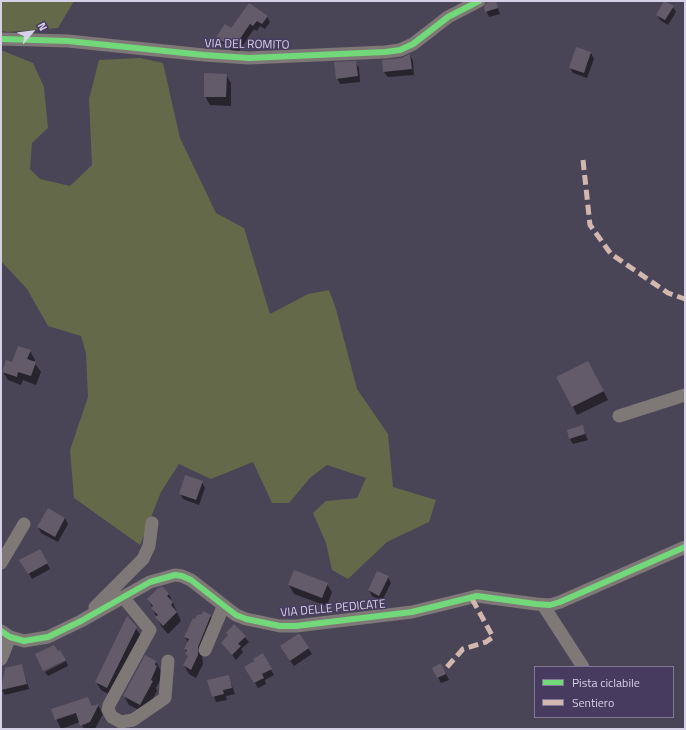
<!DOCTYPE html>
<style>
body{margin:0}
#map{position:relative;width:686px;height:730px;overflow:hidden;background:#4a4457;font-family:"Titillium Web",sans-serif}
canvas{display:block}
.frame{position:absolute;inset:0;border:2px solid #d6d1e6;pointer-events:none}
.legend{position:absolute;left:534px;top:666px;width:140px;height:52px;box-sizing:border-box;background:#473c5f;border:1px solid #807895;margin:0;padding:5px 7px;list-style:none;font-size:12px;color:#d6d1e6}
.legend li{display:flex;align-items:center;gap:8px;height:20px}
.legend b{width:20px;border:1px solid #807895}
.north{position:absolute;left:12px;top:12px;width:40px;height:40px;-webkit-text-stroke:3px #473c5f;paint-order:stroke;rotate:62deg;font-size:11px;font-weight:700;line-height:16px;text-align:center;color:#d6d1e6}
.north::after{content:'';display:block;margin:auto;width:14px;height:18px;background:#d6d1e6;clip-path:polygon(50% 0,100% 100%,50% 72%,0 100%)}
</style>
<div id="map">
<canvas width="686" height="730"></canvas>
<div class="frame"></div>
<ul class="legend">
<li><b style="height:5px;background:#71d979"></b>Pista ciclabile</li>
<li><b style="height:5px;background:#d1b7ad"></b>Sentiero</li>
</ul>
<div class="north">N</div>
</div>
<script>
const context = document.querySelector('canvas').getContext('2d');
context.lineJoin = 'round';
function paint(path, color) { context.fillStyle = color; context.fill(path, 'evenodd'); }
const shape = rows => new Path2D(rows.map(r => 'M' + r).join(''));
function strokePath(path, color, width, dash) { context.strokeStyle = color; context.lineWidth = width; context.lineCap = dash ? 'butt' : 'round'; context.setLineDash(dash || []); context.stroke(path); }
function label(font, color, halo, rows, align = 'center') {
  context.font = font + ' "Titillium Web",sans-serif'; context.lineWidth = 3; context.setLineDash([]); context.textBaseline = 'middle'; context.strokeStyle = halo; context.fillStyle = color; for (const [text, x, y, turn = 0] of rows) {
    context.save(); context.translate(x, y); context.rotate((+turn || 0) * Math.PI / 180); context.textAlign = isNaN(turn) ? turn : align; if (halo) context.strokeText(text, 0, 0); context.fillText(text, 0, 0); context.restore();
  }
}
const green = shape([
 [1,1,74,1,58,28,8,32,1,31],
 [1,50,33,63,44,87,48,128,32,143,30,169,40,179,70,186,92,165,89,99,99,60,140,58,163,63,180,138,216,213,244,228,270,314,308,294,329,290,336,309,357,389,388,434,393,487,436,500,429,522,387,542,348,579,332,570,326,543,313,513,326,501,357,498,366,478,327,465,310,478,289,503,272,503,253,462,211,479,179,464,161,492,140,545,74,498,70,450,88,397,86,353,81,336,48,326,27,289,1,261]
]);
const shadow = shape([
 [495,1,500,14,489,17,485,8,487,3],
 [673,7,676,12,668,25,660,20,657,15],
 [267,16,270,22,265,29,260,26,257,31,254,29,237,54,221,42,217,37],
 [591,53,594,59,587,78,573,73,570,68],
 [410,55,413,61,414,75,388,77,384,72,401,59],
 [355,62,359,68,360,82,340,84,337,78],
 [226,75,231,83,231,106,210,105,205,96],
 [30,351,35,360,34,362,41,372,36,385,23,380,21,385,8,380,3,372],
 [593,371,608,400,577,415,558,377],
 [582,427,588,440,573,444,570,439],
 [202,482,205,488,199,505,183,499,180,493],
 [65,518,68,524,58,542,41,533,38,527],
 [39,550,50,569,32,579,21,560],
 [378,572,388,577,391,583,382,601,372,596,369,590],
 [327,584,332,592,327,606,294,594,289,585],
 [169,594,181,621,168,634,161,626,148,599],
 [210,616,215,624,202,656,203,664,196,678,189,674,184,665,188,658,185,649,188,642,185,637,196,620],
 [128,618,142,637,112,696,101,690,96,682],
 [234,626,249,642,241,649,243,652,236,660,223,643,229,636],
 [308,648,312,654,294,666,284,652],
 [262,655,274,675,265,680,266,684,258,688,246,667],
 [66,661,68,666,48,676,45,672],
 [156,662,161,671,160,680,156,688,157,691,145,713,129,705,124,696],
 [22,665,29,689,5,695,2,690,7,674,5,669],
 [433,668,444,670,449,680,441,683],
 [228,676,235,694,226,696,227,700,216,702,209,681],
 [88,698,93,707,98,705,103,714,95,729,84,729,80,722,61,729,52,710]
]);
const building = shape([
 [496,1,498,8,485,12,484,7,487,2],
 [664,1,674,6,665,20,656,15],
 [249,3,268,16,262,24,257,21,253,26,250,24,233,49,216,37,225,24,231,28],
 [576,47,591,52,584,73,569,68],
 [410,54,412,69,383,72,382,60,401,58],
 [356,61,358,76,336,79,334,62],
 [204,73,227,74,226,97,204,97],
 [18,346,31,350,27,359,36,362,31,376,18,372,17,377,2,372,6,360,12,362],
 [588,361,604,391,572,407,556,377],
 [583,425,585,434,569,439,567,430],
 [185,475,203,481,196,500,179,494],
 [48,508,65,518,55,537,37,527],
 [40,549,48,563,28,574,19,560],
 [294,570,328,583,322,598,288,585],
 [377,571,389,576,379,596,368,590],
 [163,587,169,594,167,596,173,602,171,605,177,612,163,626,155,617,158,615,151,608,153,606,147,599,158,588],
 [203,611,211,615,198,647,198,655,191,670,183,665,188,656,185,654,187,650,184,649,189,639,184,637,193,618,195,619,197,615,202,614],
 [127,616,137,627,107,688,95,682],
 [234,624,246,636,238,644,241,646,232,655,221,643,228,635,226,633],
 [298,634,300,634,309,648,290,661,280,646],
 [54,645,58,651,60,650,66,660,43,671,35,654],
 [263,653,272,669,262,674,264,678,254,683,244,667,254,661,253,659],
 [145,655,156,661,155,665,157,666,151,680,153,681,140,705,123,696],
 [441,663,446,674,437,678,432,668],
 [22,664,27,684,1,690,5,668],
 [229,675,232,688,223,690,224,694,212,697,207,680],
 [88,697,92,706,99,704,90,722,80,726,76,713,55,720,51,709]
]);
const minor = shape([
 [1,39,68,41,204,55,249,58,385,52,400,50,413,44,448,17,479,1],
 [619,416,685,395],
 [1,563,24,524],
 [123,597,150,630,109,705,108,710,112,717,121,722,133,720,165,698,168,661],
 [543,605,583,667],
 [95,607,143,559,149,546,152,523],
 [1,631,10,637,24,641,48,637,81,621,150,582,175,575,182,576,191,580,236,615,246,619,280,626,296,626,412,612,477,596,536,604,550,605,560,602,685,547],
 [205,650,223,607],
 [1,659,10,637]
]);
const quiet = shape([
 [583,160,590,225,611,254,668,293,685,299],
 [447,667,463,649,486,642,493,637,471,597]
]);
const cycleway = shape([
 [1,39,68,41,204,55,249,58,385,52,400,50,413,44,448,17,479,1],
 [1,631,10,637,24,641,48,637,81,621,150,582,175,575,182,576,191,580,236,615,246,619,280,626,296,626,412,612,477,596,536,604,550,605,560,602,685,547]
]);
const streetNames = [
 ["VIA DEL ROMITO",247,45,1],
 ["VIA DELLE PEDICATE",333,609,-5]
];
paint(green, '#636949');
paint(shadow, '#0007');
paint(building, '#635b6a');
strokePath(minor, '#7e7877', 13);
strokePath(quiet, '#d1b7ad', 5, [10, 5]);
strokePath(cycleway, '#71d979', 6);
label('12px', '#d6d1e6', '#473c5f', streetNames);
</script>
